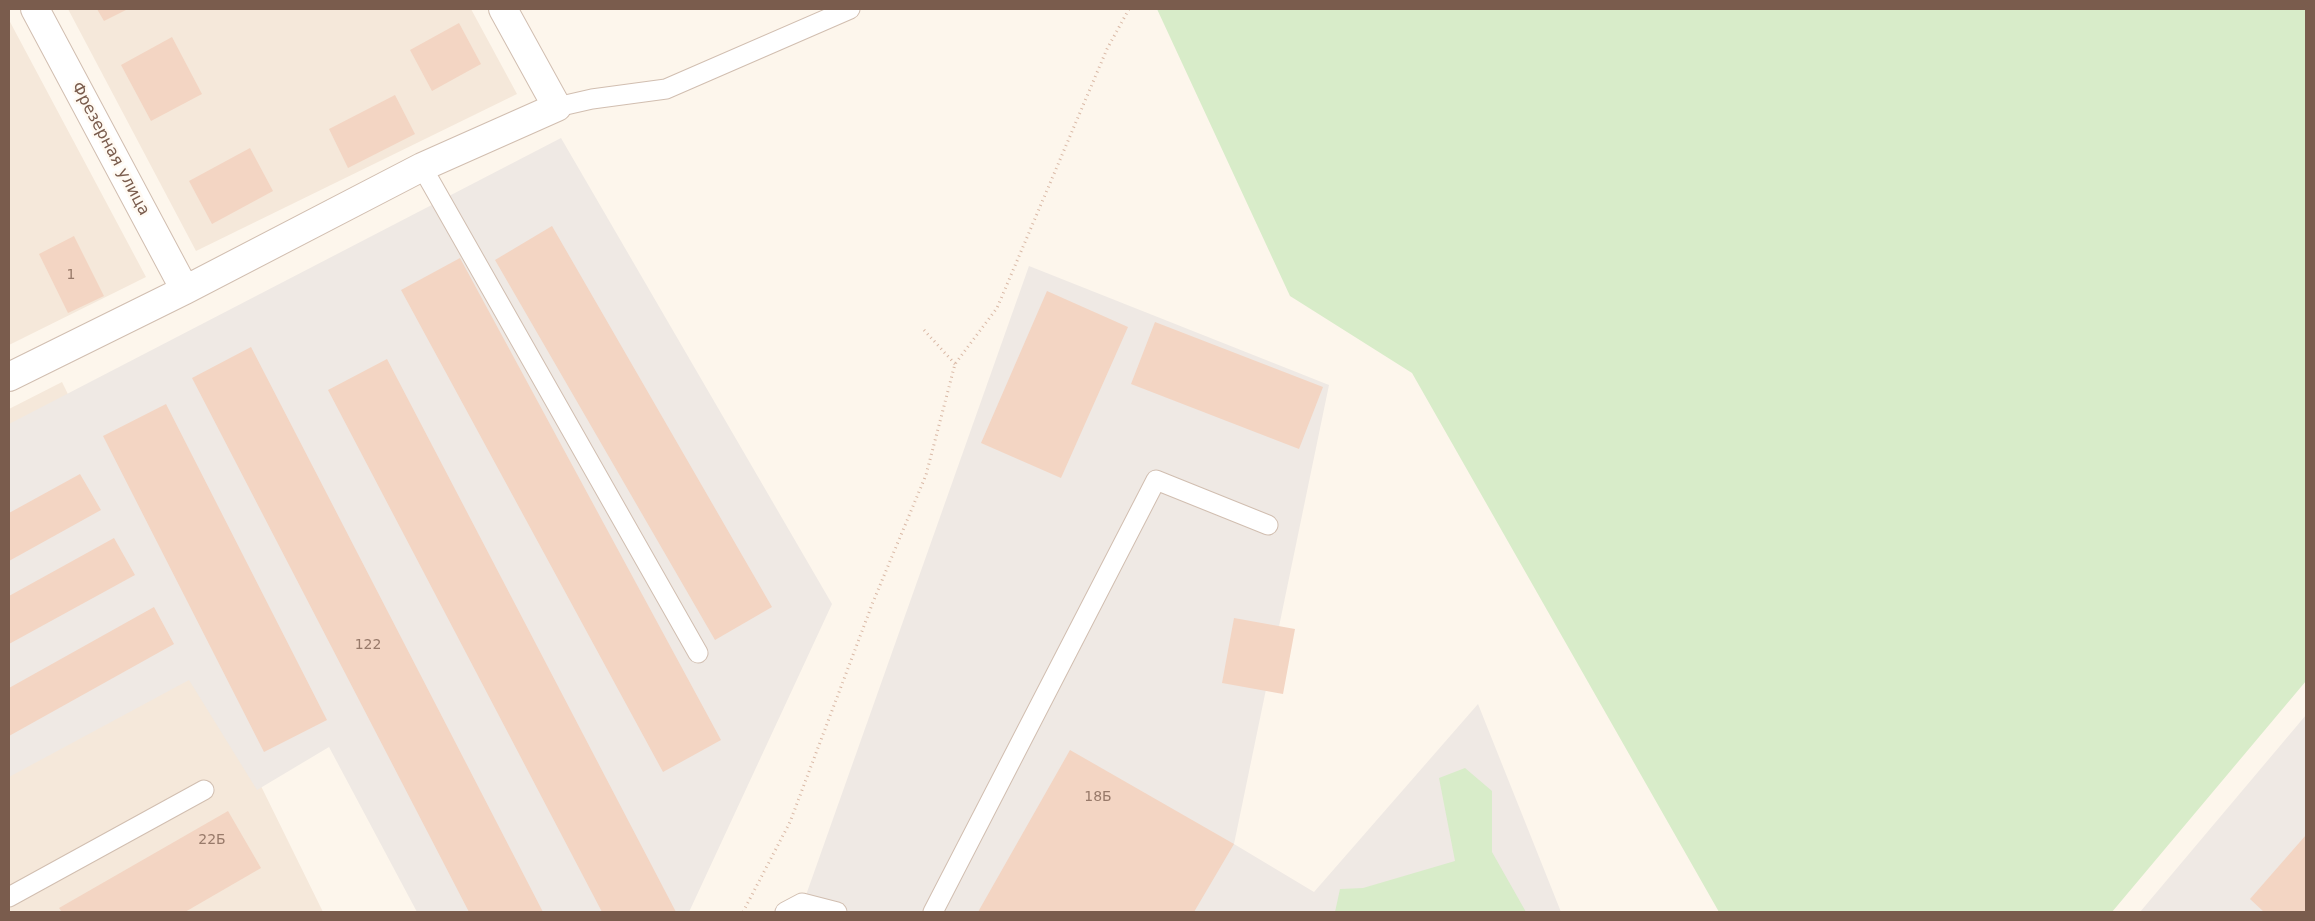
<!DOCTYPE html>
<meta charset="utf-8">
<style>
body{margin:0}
#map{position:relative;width:2315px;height:921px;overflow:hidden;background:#fdf6ec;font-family:"DejaVu Sans",sans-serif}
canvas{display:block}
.frame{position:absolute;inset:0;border:10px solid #7a5c4d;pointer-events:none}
</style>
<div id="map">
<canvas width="2315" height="921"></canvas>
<div class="frame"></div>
</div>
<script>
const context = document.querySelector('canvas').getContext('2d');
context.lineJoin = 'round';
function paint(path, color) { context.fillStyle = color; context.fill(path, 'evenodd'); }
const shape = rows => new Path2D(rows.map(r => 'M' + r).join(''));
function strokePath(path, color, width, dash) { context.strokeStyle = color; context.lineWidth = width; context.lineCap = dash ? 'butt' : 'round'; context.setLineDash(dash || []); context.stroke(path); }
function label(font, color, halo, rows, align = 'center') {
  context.font = font + ' "DejaVu Sans",sans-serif'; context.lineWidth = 5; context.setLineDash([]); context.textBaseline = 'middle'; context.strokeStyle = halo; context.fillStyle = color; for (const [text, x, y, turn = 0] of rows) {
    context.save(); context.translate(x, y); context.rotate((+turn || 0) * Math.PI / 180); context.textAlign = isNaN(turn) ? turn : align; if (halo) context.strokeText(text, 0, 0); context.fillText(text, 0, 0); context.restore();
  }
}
const residential = shape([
 [68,9,471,9,517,94,196,251],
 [9,20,146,277,9,345],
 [62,382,323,912,9,912,9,409]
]);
const industrial = shape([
 [561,138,832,604,689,912,417,912,329,747,257,790,189,680,9,777,9,424],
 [1029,266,1329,385,1234,844,1314,892,1478,704,1561,912,800,912],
 [2306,715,2306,912,2140,912]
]);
const green = shape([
 [1157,9,2306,9,2306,681,2112,912,1719,912,1412,373,1290,296],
 [1465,768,1492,791,1492,852,1526,912,1335,912,1340,889,1363,888,1455,861,1439,778]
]);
const building = shape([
 [97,9,128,9,104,21],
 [459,23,481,64,432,91,410,50],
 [172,37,202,94,151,121,121,65],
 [395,95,415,134,348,168,329,129],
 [250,148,273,191,212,224,189,181],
 [552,226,772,607,715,640,495,260],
 [74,236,104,296,68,313,39,254],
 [460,258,721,740,663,772,401,290],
 [1047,291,1128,327,1061,478,981,443],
 [1155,322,1323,387,1299,449,1131,384],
 [251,347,543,912,469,912,192,378],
 [387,359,676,912,602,912,328,390],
 [166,404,327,720,264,752,103,436],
 [80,474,101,510,9,561,9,513],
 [114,538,135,575,9,644,9,596],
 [154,607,174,644,9,736,9,688],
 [1234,618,1295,629,1283,694,1222,683],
 [1070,750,1234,844,1194,912,978,912],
 [228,811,261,868,185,912,62,912,59,908],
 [2306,835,2306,912,2264,912,2250,899]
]);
const path = shape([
 [924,330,955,364],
 [743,912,790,822,873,602,926,475,955,364,997,308,1107,49,1129,9]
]);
const lane = shape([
 [557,107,592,99,666,89,850,9],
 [422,167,698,653],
 [9,897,204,790],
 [785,912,802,903,837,912],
 [933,912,1156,480,1268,525]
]);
const street = shape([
 [35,9,185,290],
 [9,377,185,290,422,167,557,107,503,9]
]);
const numberNames = [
 ["1",71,275],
 ["122",368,645],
 ["18Б",1098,797],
 ["22Б",212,840]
];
const streetNames = [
 ["Фрезерная улица",110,149,62]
];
paint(residential, '#f5e8da');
paint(industrial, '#efe9e4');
paint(green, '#d8ecc9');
paint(building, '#f3d5c3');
strokePath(lane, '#d1beb0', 21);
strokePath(street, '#d1beb0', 30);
strokePath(path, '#d9b8a5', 3, [1, 4]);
strokePath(lane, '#fff', 19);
strokePath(street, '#fff', 28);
label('14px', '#987a6a', null, numberNames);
label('16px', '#7a5c4d', '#fffaf3', streetNames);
</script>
